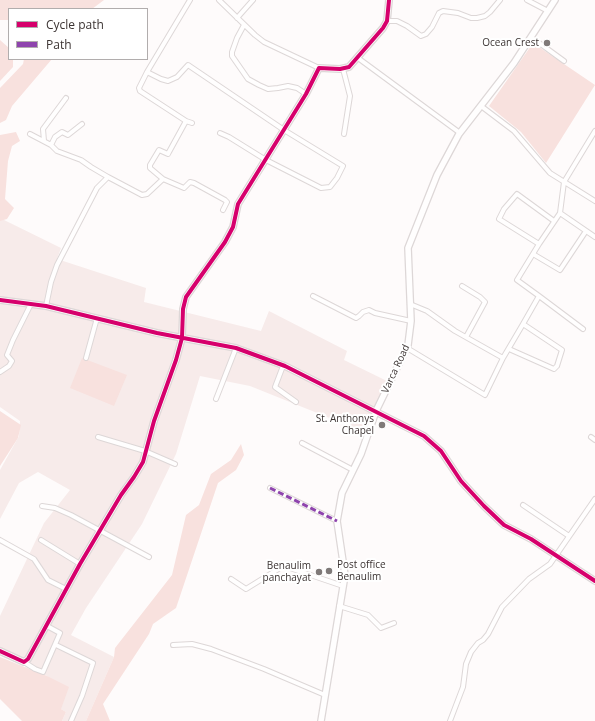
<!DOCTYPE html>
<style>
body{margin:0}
#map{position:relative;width:595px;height:721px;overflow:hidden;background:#fefbfb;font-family:"Open Sans",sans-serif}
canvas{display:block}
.legend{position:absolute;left:8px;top:8px;width:140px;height:52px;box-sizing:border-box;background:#fff;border:1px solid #b1adad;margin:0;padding:5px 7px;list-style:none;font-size:12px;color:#3b3332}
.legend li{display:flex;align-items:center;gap:8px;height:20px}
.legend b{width:20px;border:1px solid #b1adad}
</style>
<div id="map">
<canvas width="595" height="721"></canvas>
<ul class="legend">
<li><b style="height:5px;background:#d6006c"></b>Cycle path</li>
<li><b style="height:5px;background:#8e44ad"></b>Path</li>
</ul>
</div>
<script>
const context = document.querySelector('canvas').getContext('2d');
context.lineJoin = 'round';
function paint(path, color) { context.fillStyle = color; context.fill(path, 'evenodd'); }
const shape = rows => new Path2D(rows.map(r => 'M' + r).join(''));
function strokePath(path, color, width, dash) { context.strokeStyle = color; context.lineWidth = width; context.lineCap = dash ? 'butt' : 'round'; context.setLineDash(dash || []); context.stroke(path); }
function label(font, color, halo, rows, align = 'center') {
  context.font = font + ' "Open Sans",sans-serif'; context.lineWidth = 4; context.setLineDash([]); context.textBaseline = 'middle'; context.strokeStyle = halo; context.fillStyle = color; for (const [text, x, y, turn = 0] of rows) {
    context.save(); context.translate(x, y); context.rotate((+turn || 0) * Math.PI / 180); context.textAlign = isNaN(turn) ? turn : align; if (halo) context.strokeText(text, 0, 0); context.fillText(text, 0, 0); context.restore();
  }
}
const built = shape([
 [0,218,61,248,57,259,146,288,144,302,261,331,269,311,347,351,344,360,387,381,362,431,250,386,200,376,176,454,142,524,86,608,71,635,114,657,86,721,62,721,66,712,61,709,47,676,25,667,28,661,0,647,0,616,44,523,70,490,38,472,19,483,0,519,0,470,19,436,20,421,0,407]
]);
const green = shape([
 [0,0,104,0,92,9,9,9,9,20,0,20],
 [0,40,9,48,9,59,13,59,13,67,0,81],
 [533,43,595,85,546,163,521,132,489,106],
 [24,59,52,59,12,106,6,120,0,123,0,88,23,64],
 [16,132,20,141,12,146,8,161,5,199,14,208,7,219,0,221,0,135],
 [82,358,127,375,114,406,70,388],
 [0,411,21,425,18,438,0,466],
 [241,444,244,455,236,470,218,483,176,608,153,624,149,634,103,704,110,721,86,721,114,657,115,648,172,575,186,515,199,505,211,474,231,460],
 [0,657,47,676,69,687,61,709,66,712,62,721,22,721,0,699]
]);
const street = shape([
 [190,0,147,72,161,79,168,81,177,77,188,65,284,130,343,166,337,178,330,187,321,188,266,160,229,137,220,133],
 [219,0,255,35,264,42,319,68],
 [527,0,548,11],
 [237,18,253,0],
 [387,21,397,21,407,26,421,36,426,34,432,27,439,13,443,11,458,13,471,18,477,18,485,16,490,12,500,0],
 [244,25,237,38,232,52,232,56,248,79,259,85,268,89,278,88,288,86,297,88,306,94],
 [531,37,564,61],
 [358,58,460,133],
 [343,69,350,96,344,134],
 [147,72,139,88,140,91,186,121,192,123],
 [481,106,514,131,550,173,595,201],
 [30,134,51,145,57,151,81,160,91,167,108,177],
 [44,141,43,129,66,98],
 [51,145,55,137,62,132,68,135,82,124],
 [163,179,150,168,150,165,159,150,168,154,169,152,186,121],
 [560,213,564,182,595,131],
 [554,221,517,194,504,209,499,219,539,244,560,213,595,237],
 [533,254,560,270,586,231],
 [462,286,480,297,485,302,466,337],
 [313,296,356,318,359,316,363,312,369,310,375,313,411,321],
 [539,296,583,329],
 [410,304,427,311,455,331,503,358,523,324],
 [46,306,51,282,57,265,97,188,108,177,142,195,147,194,163,179,184,188,190,182,194,183,225,200,227,202,223,210],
 [407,348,485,395,503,358],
 [509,349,554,369,557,366,562,350,523,324,539,296,517,280,539,244],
 [86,358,97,318],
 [283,366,275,387,296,402],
 [0,372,9,366,12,361,7,355,13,340,31,304],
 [216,399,236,348],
 [98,437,145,451,175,464],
 [591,437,595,440],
 [302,443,353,470],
 [270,488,337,521],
 [523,505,569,536],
 [42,506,55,508,71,515,149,557],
 [0,540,34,559,48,580,66,589],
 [41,540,80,564],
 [231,579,246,589,280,568,287,567,343,586],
 [339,606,368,615,381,628,394,623],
 [56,645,93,663,82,696,71,721],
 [173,645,192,644,211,649,264,669,325,695],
 [24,662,35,669,43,672,60,633,47,626],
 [450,721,463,687,466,664,471,652,478,643,483,640,488,634,502,607,529,579,550,564,595,499]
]);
const secondary = shape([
 [0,300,46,306,157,333,236,348,285,366,424,436,441,451,461,481,484,506,504,525,531,539,595,581],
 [0,651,24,662,28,659,80,564,121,495,134,477,143,462,154,421,176,360,182,338,183,309,186,297,225,242,233,227,238,204,306,94,319,68,340,69,349,67,383,28,387,21,389,0],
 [321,721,345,575,337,521,342,493,361,454,376,411,408,345,411,321,408,248,437,175,459,134,514,63,555,0]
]);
const quiet = shape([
 [270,488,337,521]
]);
const cycleway = shape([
 [0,300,46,306,157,333,236,348,285,366,424,436,441,451,461,481,484,506,504,525,531,539,595,581],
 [0,651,24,662,28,659,80,564,121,495,134,477,143,462,154,421,176,360,182,338,183,309,186,297,225,242,233,227,238,204,306,94,319,68,340,69,349,67,383,28,387,21,389,0]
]);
const markers = [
 [547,43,4,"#7f7978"],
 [382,425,4,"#7f7978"],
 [329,571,4,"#7f7978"],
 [319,572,4,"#7f7978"]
];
const poiNames = [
 ["Ocean Crest",539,43],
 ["St. Anthonys",374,419],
 ["Chapel",374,431],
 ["Post office",337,565,"left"],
 ["Benaulim",337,577,"left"],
 ["Benaulim",311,566],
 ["panchayat",311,578]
];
const streetNames = [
 ["Varca Road",396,369,-65]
];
paint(built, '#f7ebea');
paint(green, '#f8e1de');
strokePath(street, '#ddd7d7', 6);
strokePath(secondary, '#ddd7d7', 8);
strokePath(street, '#fffefe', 4);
strokePath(secondary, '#fffefe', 5.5);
strokePath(quiet, '#8e44ad', 3, [6, 3]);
strokePath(cycleway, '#d6006c', 4);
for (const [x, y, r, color] of markers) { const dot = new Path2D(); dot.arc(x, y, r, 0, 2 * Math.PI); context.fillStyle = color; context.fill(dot); strokePath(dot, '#fff', 1.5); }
label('10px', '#3b3332', '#fff', poiNames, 'right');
label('10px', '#3b3332', '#fff', streetNames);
</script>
